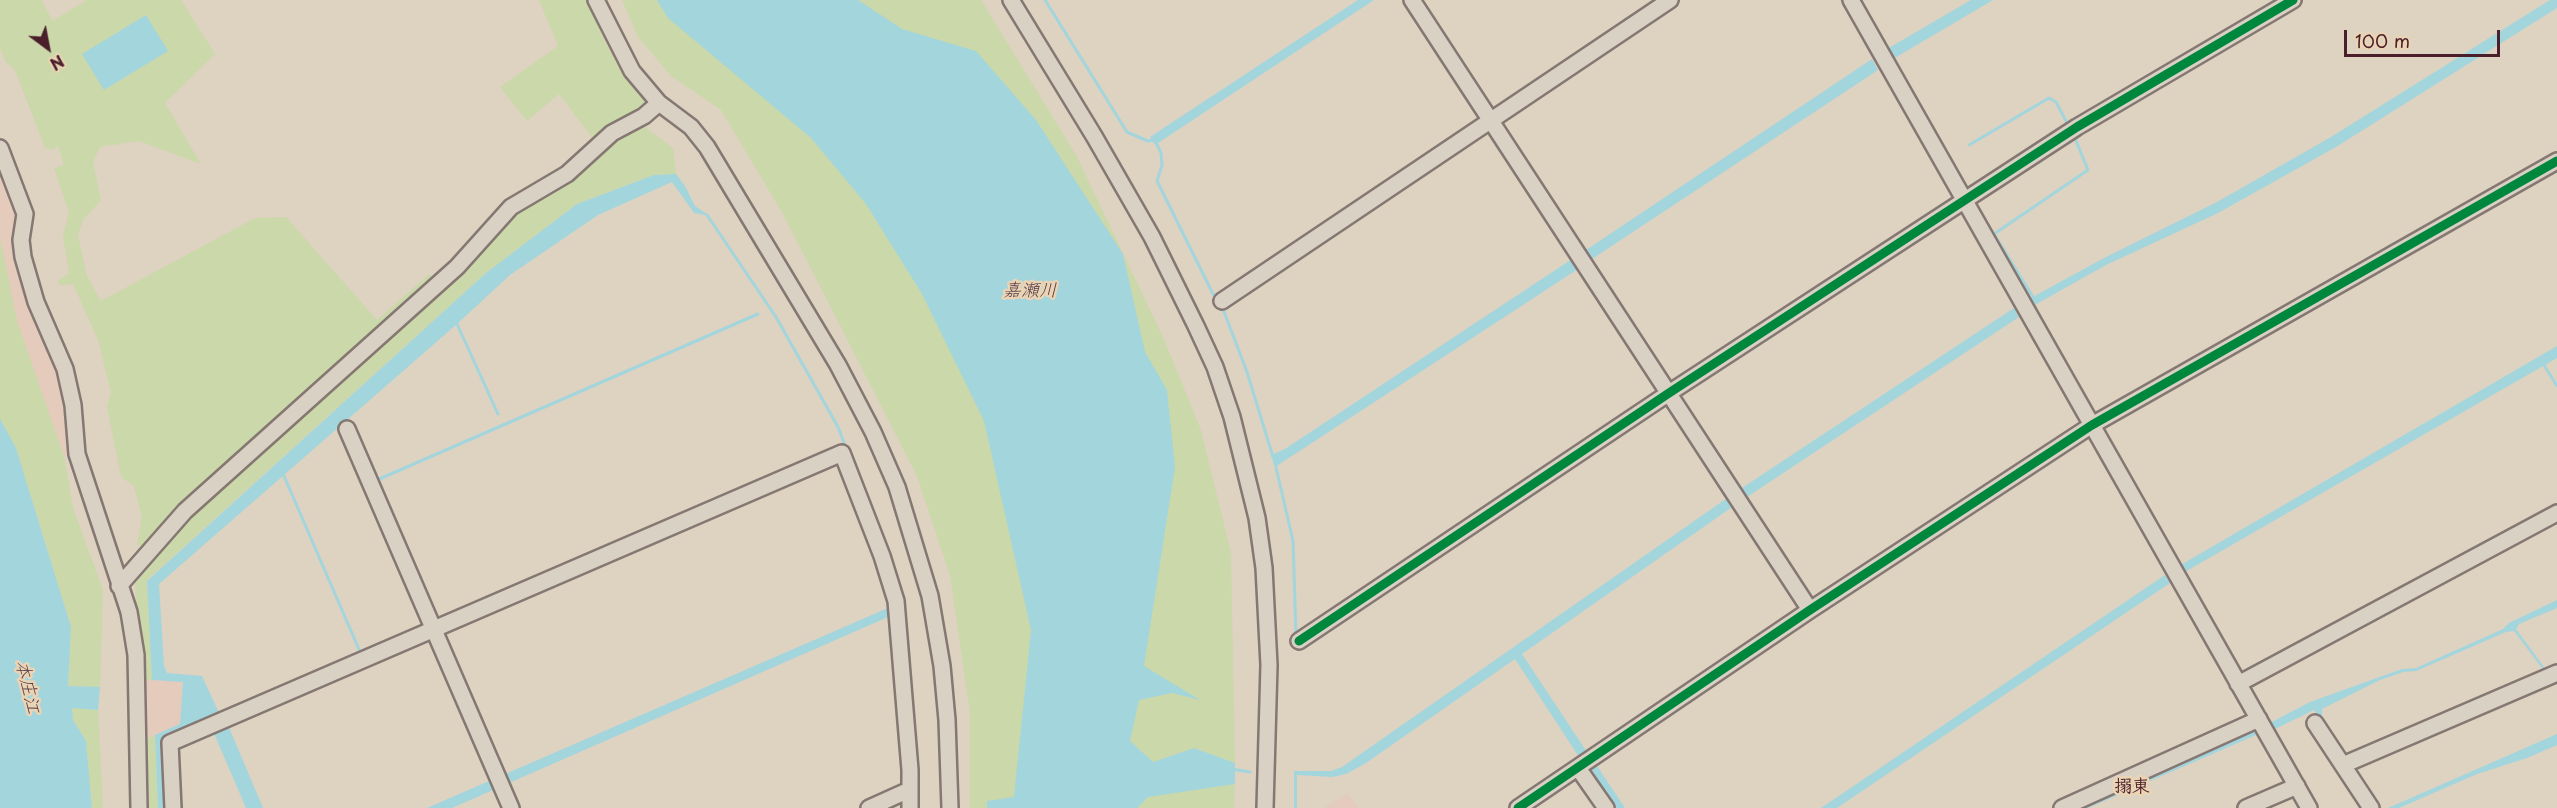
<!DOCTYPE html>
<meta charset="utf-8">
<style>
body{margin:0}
#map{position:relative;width:2557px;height:808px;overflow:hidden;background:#ded2c1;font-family:"Playpen Sans",sans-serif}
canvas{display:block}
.north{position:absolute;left:18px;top:18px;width:60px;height:60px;-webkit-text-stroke:4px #ebd4b4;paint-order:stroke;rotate:148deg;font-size:16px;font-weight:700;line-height:24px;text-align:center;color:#4a1f2b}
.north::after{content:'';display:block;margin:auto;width:21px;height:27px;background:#4a1f2b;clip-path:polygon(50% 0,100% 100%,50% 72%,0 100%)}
.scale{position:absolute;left:2344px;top:30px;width:156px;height:27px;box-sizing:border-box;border:3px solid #4a1f2b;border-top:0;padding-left:8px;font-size:18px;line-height:21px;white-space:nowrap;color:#4a1f2b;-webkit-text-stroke:4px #ebd4b4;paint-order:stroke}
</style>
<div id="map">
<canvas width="2557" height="808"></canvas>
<div class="north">N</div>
<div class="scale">100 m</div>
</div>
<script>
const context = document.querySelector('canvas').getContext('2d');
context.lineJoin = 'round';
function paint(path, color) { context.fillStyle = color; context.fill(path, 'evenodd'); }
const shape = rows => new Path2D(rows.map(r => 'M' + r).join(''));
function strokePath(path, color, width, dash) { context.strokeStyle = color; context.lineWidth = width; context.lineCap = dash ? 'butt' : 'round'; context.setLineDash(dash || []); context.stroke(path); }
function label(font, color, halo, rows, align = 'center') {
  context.font = font + ' "Playpen Sans","Klee One",sans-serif'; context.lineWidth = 5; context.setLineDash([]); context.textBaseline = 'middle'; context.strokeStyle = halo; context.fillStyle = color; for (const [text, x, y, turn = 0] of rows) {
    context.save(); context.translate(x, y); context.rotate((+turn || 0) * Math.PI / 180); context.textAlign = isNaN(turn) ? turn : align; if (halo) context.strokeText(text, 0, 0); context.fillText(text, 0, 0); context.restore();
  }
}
const built = shape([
 [0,162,21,216,18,227,60,371,68,406,73,456,64,456,0,480],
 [141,680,183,681,180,724,143,741],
 [1348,793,1358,808,1324,808]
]);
const green = shape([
 [0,0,42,0,52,21,87,0,181,0,215,54,165,103,201,164,139,141,100,147,93,162,101,200,83,220,78,236,87,276,101,301,255,218,286,217,377,320,429,274,434,280,178,504,143,548,137,544,142,518,134,486,121,477,107,407,111,392,98,340,73,284,61,285,58,283,59,280,69,273,63,236,69,212,54,168,64,165,58,145,53,150,45,148,15,70,5,61,0,48],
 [539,0,587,0,604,40,623,74,648,103,646,128,673,148,676,174,654,175,577,204,486,273,147,580,152,680,141,680,135,584,131,576,189,512,594,140,559,94,527,121,500,87,558,46],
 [622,0,681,0,1045,314,1026,808,970,808,970,713,950,575,917,476,783,214,721,110,671,76,638,37],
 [806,0,981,0,1076,155,1163,337,1201,430,1231,553,1235,763,1194,748,1153,762,1118,751,1132,671],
 [0,237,17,321,64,456,73,508,103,590,100,687,68,686,71,627,16,448,0,419],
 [72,707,98,710,103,808,92,808,86,741,73,720],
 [155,735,158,808,146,808,143,741],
 [1213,779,1235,784,1234,808,1112,808,1138,792]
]);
const water = shape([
 [657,0,858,0,902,29,976,51,1036,120,1123,254,1145,352,1167,390,1175,467,1144,666,1200,700,1172,693,1139,700,1130,741,1153,762,1194,748,1235,763,1235,784,1148,797,1137,808,987,808,987,801,1014,797,1031,630,984,421,922,294,866,204,811,138,668,18],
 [1358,0,1374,0,1155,145,1150,137],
 [1971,0,1993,0,1893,59,1887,49],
 [2550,0,2557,0,2557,8,2336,147,2218,213,2106,265,2033,306,2029,299,2106,257,2217,202,2331,137],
 [146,15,168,51,104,90,82,54],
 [1872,59,1878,70,1589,261,1583,252],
 [676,174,685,186,695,206,710,216,694,213,672,182,598,215,510,275,457,324,159,584,164,666,167,673,202,676,225,726,228,725,263,808,246,808,213,731,166,738,168,808,158,808,155,735,180,724,183,682,152,680,147,581,486,273,577,204,654,175],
 [1575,257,1581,267,1275,467,1271,455,1285,449],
 [2014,308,2019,317,1744,499,1739,490],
 [2557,346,2557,358,2183,573,2179,566],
 [0,419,16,448,71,627,68,686,100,687,98,710,72,708,73,720,86,741,92,808,0,808],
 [1730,496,1735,505,1522,654,1587,752,1579,757,1515,659,1366,763,1346,774,1332,777,1297,775,1297,808,1294,808,1294,771,1331,771,1342,767],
 [2165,575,2170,583,1837,808,1821,808],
 [2557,600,2557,608,2519,624,2516,629,2547,671,2544,671,2514,631,2506,632,2416,671,2403,672,2380,680,2322,709,2322,716,2347,757,2345,758,2314,710,2271,731,2268,724,2310,702,2402,669,2416,668,2503,629,2509,623],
 [888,608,888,617,452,808,427,808],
 [2253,729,2256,735,2088,808,2075,808],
 [2557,734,2557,745,2527,758,2477,774,2399,808,2388,808],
 [1595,763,1625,808,1613,808,1587,768]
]);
const stream = shape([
 [1045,0,1127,132,1148,141,1155,140,1161,153,1162,165,1157,181,1216,300],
 [1842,0,1874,56],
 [1969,145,2049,98,2056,102,2068,125],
 [707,215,776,317,838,427,846,448],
 [2033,297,1994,234,2088,170,2074,136],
 [1223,309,1247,372,1273,457],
 [457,324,498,414],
 [2544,365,2557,386],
 [1275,463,1293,541,1296,636],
 [284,476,361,654],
 [377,480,758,314],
 [1231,769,1250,772],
 [917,777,918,808]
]);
const minor = shape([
 [596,0,632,71,659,103,691,127,707,147,838,365,873,432,897,487,930,596,942,666,947,720,950,808],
 [1011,0,1094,136,1152,237,1196,326,1215,367,1232,417,1257,518,1264,568,1269,665,1265,808],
 [1412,0,1810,610],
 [1851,0,2309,808],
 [0,148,25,214,21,240,23,257,36,302,65,369,73,405,77,454,129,612,136,655,139,808],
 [1222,301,1670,0],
 [347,429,511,808],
 [119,586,185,511,457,267,511,207,567,174,612,133,644,116,659,103],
 [1299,641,1669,393,2077,127,2293,0],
 [2238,684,2557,513],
 [2315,723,2371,808],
 [2343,765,2557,673],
 [1578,768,1606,808],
 [173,808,170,743,842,453,882,556,896,601,910,770,910,808],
 [869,808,909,790],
 [1518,808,1810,610,2092,425,2557,161],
 [2062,808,2259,719],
 [2246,808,2297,786]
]);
const cycleway = shape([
 [1299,641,1669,393,2077,127,2293,0],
 [1518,808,1810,610,2092,425,2557,161]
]);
const waterNames = [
 ["嘉瀬川",1030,291],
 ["本庄江",27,687,77]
];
const neighbourhoodNames = [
 ["搦東",2132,787]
];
paint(built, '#e4cbbb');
paint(green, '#cbd8a9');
paint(water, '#a3d5dd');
strokePath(stream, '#a3d5dd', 3);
strokePath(minor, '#857772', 20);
strokePath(minor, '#dad1c5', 15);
strokePath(cycleway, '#00873e', 9);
label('italic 18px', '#543a48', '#ebd4b4', waterNames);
label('bold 18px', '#4a1f2b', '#ebd4b4', neighbourhoodNames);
</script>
